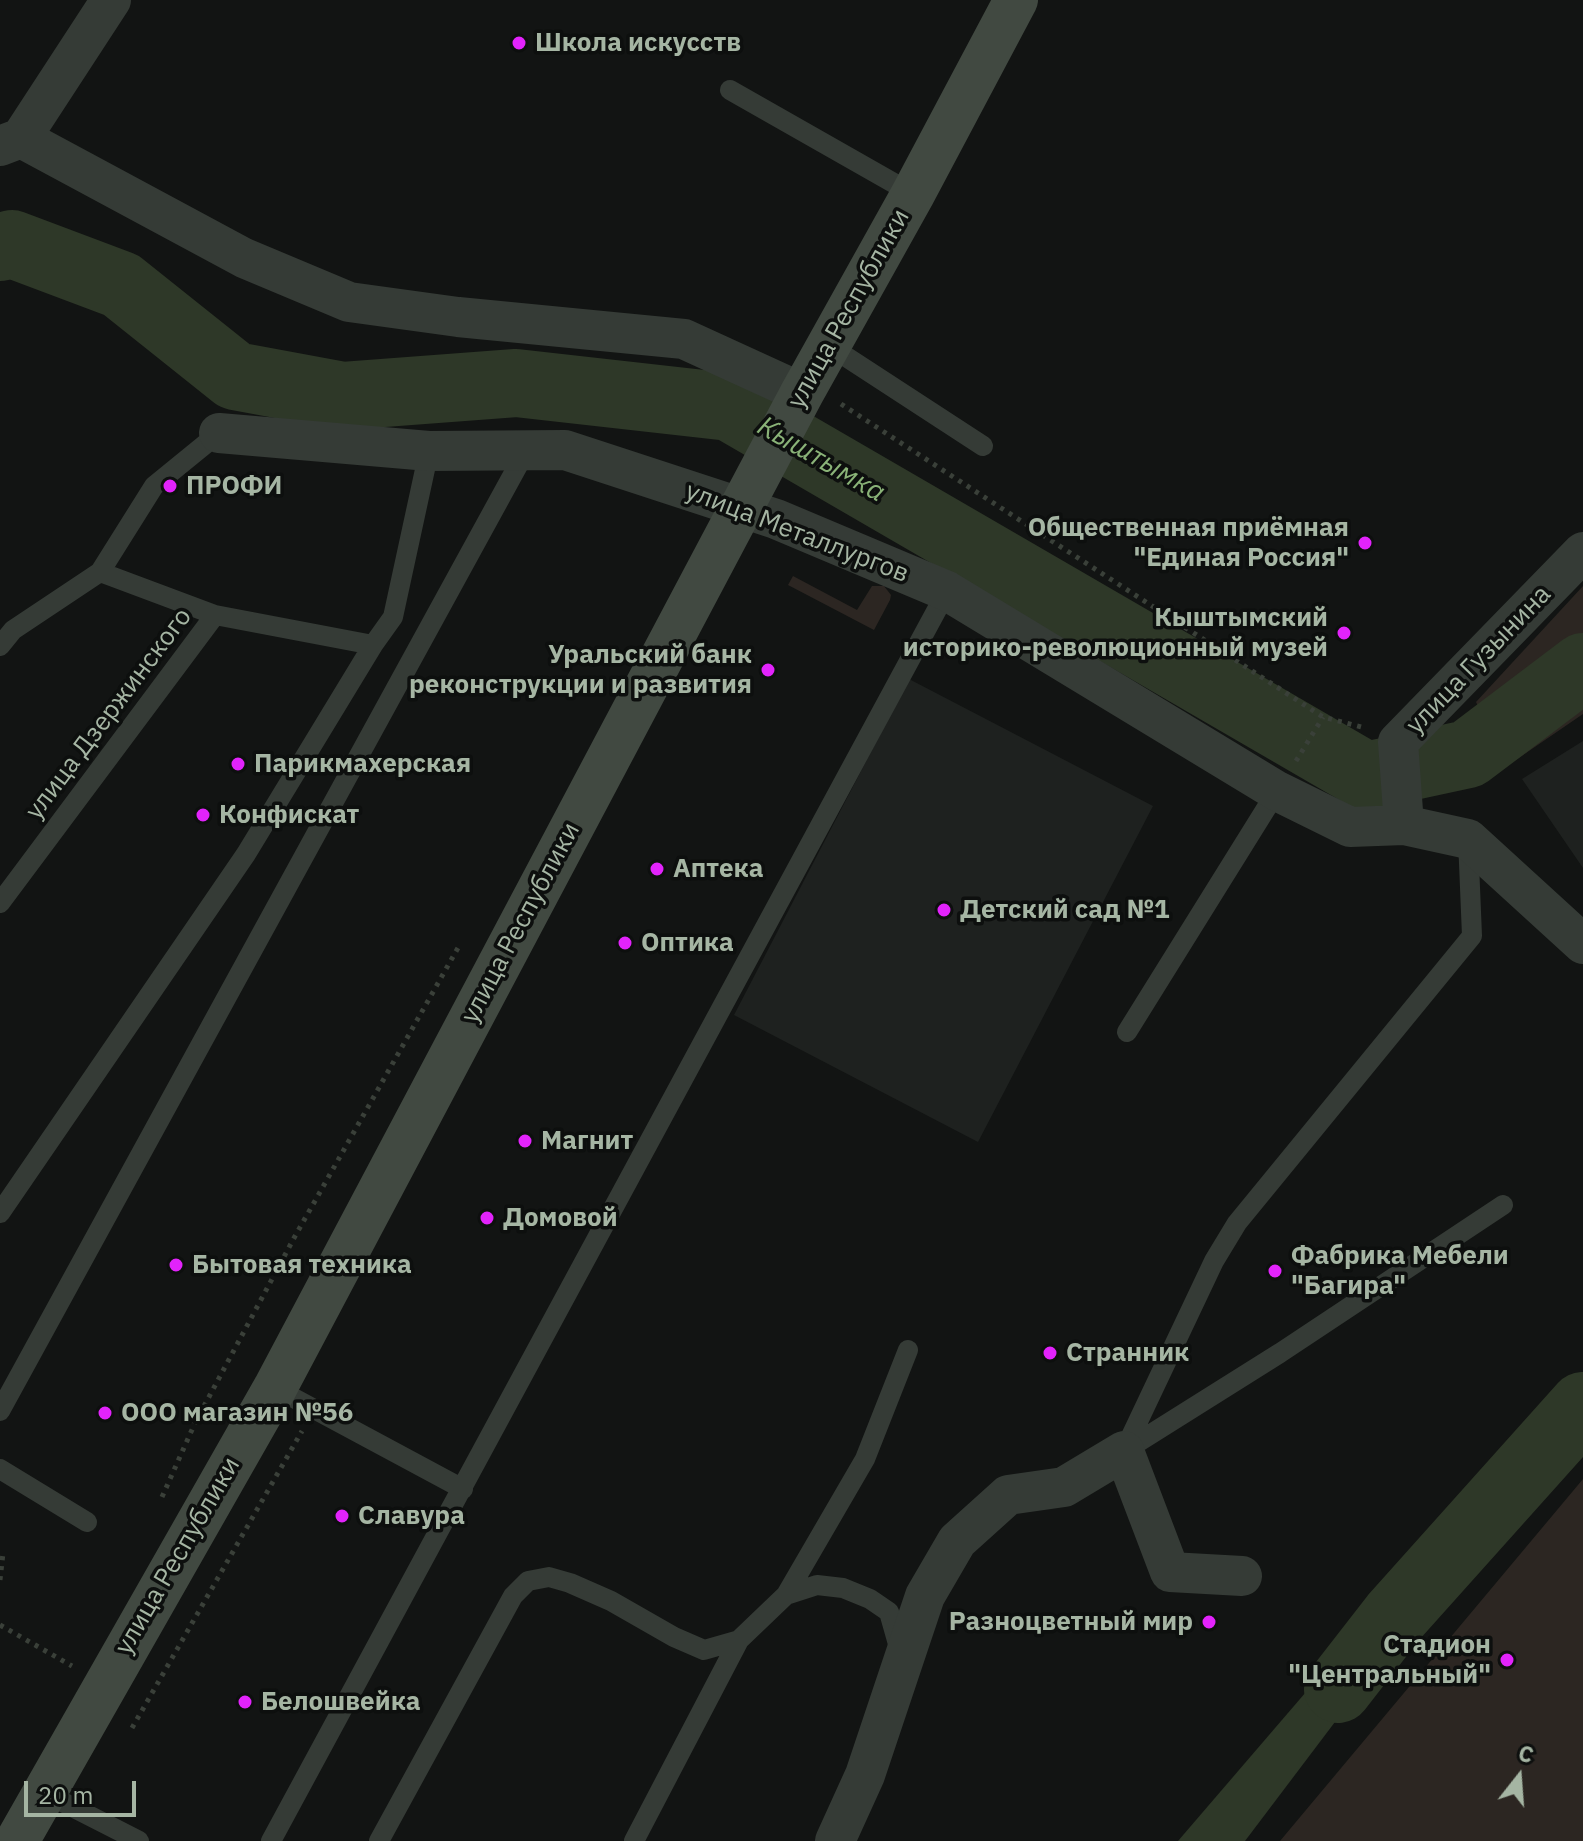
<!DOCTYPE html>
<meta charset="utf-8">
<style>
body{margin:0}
#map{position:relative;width:1583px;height:1841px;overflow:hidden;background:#121413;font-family:"IBM Plex Sans",sans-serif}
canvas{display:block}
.north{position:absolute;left:1479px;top:1737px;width:80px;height:80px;-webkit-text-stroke:6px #0d0f0e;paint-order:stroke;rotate:17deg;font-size:22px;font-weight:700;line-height:32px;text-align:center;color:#a5b5a3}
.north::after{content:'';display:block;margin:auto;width:28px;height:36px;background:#a5b5a3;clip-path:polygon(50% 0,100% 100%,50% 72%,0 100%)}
.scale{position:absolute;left:24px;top:1781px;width:112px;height:36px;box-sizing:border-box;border:4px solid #a5b5a3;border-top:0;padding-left:10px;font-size:24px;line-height:28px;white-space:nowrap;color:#a5b5a3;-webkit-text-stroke:6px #0d0f0e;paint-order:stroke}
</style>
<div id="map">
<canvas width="1583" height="1841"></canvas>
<div class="north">С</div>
<div class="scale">20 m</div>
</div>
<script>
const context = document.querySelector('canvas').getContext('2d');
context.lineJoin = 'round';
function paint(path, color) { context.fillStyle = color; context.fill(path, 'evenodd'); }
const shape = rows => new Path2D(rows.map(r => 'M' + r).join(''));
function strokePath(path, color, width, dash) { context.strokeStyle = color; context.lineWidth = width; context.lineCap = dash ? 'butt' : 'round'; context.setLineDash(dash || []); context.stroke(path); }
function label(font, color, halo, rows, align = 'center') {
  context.font = font + ' "IBM Plex Sans",sans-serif'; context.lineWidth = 7; context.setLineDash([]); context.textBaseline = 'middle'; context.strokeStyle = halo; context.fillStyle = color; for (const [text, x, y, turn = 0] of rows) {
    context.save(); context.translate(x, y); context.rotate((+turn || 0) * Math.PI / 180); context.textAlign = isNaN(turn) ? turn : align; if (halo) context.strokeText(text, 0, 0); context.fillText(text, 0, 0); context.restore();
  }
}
const built = shape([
 [909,679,1153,806,978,1142,734,1015],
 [1583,741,1583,868,1522,779]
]);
const green = shape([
 [793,576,857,610,872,586,884,586,891,595,890,600,874,630,788,585],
 [1583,586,1583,714,1507,766,1476,702],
 [1583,1479,1583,1841,1280,1841]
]);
const water = shape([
 [1385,1600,1403,1632,1245,1841,1178,1841]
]);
const river = shape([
 [0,247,12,244,121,285,235,376,343,396,516,383,730,407,1366,776,1468,754,1583,667],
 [1338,1689,1394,1617,1583,1406]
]);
const path = shape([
 [841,404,1323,717,1365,728],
 [1296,761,1323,717],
 [162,1497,195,1423,294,1238,459,946],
 [0,1580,3,1553],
 [0,1625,72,1666],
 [132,1728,302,1431]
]);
const lane = shape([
 [730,90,913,194],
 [828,345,983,446],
 [215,615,373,645],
 [0,646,13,630,100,572,154,486,219,433],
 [1468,839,1472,936,1237,1223,1214,1261,1124,1451,1280,1353,1503,1205],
 [0,903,215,615,100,572],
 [1127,1032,1277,791],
 [0,1213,246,854,373,645,393,617,429,451],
 [275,1388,463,1489],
 [0,1411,527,449],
 [0,1469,87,1522],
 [786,1595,865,1459,908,1350],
 [43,1792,139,1841],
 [271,1841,947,591],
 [379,1841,513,1596,528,1581,549,1577,570,1583,611,1601,674,1637,704,1650,739,1640,786,1595,817,1585,843,1588,870,1599,889,1612,900,1651],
 [634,1841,739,1640]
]);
const street = shape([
 [21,138,111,0],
 [0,146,21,138,244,258,349,302,458,317,684,339,802,393],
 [219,433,429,451,565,450,776,519,947,591,1277,791,1350,827,1404,825,1468,839,1583,944],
 [1404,825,1398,742,1583,552],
 [835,1841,865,1775,925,1596,957,1541,1008,1495,1064,1487,1124,1451,1170,1572,1242,1576]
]);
const secondary = shape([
 [17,1841,275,1388,802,393,913,194,1016,0]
]);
const markers = [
 [519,43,8,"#e223fb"],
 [170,486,8,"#e223fb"],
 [1365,543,8,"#e223fb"],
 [1344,633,8,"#e223fb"],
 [768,670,8,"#e223fb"],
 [238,764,8,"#e223fb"],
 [203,815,8,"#e223fb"],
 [657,869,8,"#e223fb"],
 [944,910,8,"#e223fb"],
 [625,943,8,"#e223fb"],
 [525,1141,8,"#e223fb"],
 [487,1218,8,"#e223fb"],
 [176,1265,8,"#e223fb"],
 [1275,1271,8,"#e223fb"],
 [1050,1353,8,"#e223fb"],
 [105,1413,8,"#e223fb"],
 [342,1516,8,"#e223fb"],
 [1209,1622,8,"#e223fb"],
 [1507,1660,8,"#e223fb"],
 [245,1702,8,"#e223fb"]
];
const poiNames = [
 ["Школа искусств",535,43],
 ["ПРОФИ",186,486],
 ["Общественная приёмная",1349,528,"right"],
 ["\"Единая Россия\"",1349,558,"right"],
 ["Кыштымский",1328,618,"right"],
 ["историко-революционный музей",1328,648,"right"],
 ["Уральский банк",752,655,"right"],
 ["реконструкции и развития",752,685,"right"],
 ["Парикмахерская",254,764],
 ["Конфискат",219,815],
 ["Аптека",673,869],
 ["Детский сад №1",960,910],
 ["Оптика",641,943],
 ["Магнит",541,1141],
 ["Домовой",503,1218],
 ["Фабрика Мебели",1291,1256],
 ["\"Багира\"",1291,1286],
 ["Бытовая техника",192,1265],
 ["Странник",1066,1353],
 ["ООО магазин №56",121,1413],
 ["Славура",358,1516],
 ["Разноцветный мир",1193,1622,"right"],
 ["Стадион",1491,1645,"right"],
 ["\"Центральный\"",1491,1675,"right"],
 ["Белошвейка",261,1702]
];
const streetNames = [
 ["улица Республики",849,309,-61],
 ["улица Металлургов",797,533,21],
 ["улица Гузынина",1479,660,-46],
 ["улица Дзержинского",109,714,-53],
 ["улица Республики",521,923,-62],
 ["улица Республики",178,1556,-60]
];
const waterNames = [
 ["Кыштымка",821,460,30]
];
paint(built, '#1e211f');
paint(green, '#2c2622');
paint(water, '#2e3828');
strokePath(river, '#2e3828', 68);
strokePath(path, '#3a4039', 5, [4, 6]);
strokePath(lane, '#353b36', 20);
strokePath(street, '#353b36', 40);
strokePath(secondary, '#414941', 44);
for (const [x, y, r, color] of markers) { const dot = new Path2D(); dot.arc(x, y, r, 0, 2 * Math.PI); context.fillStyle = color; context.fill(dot); strokePath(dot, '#0d0f0e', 3); }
label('bold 26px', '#a5b5a3', '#0d0f0e', poiNames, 'left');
label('26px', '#a5b5a3', '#0d0f0e', streetNames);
label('italic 28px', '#8ab378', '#0d0f0e', waterNames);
</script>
